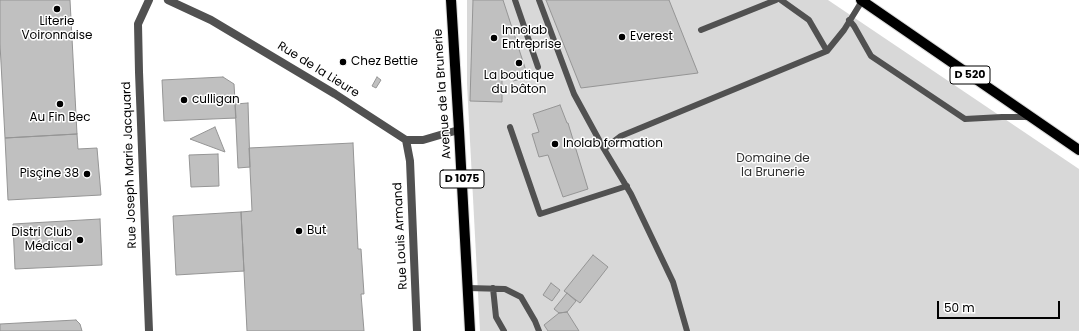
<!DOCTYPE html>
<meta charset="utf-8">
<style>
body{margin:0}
#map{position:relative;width:1079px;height:331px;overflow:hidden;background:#fff;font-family:Poppins,sans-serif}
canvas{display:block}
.scale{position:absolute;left:937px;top:301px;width:123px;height:18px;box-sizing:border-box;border:2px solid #000;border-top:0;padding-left:5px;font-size:12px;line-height:14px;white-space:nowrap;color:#000;-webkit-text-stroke:3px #fff;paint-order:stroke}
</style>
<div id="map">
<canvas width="1079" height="331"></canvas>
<div class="scale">50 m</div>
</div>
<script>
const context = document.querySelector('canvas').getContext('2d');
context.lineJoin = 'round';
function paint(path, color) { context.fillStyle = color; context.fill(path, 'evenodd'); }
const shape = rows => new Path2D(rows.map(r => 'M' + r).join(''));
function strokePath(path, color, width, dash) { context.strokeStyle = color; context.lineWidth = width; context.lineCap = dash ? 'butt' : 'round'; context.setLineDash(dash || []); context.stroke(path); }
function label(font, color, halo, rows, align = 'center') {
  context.font = font + ' Poppins,sans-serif'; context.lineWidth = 3; context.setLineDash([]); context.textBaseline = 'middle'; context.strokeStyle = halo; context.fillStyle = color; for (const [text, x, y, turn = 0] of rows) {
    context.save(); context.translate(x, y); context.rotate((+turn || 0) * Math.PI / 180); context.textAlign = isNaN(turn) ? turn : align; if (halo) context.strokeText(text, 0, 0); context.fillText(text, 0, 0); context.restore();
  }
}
const green = shape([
 [467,0,828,0,1079,169,1079,331,480,331,467,84]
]);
const building = shape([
 [0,0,70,0,77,134,5,138,0,44,0,0],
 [473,0,503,0,528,77,513,81,512,77,502,77,502,102,470,101,473,0],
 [546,0,669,0,698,73,581,88,546,0],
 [223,77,234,84,236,118,164,121,162,80,223,77],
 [377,77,381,80,376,88,372,86,377,77],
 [248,103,250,167,238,168,235,104,248,103],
 [560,105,567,123,568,123,588,189,563,197,548,155,539,157,532,134,539,132,533,114,560,105],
 [215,127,225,152,190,139,215,127],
 [77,134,78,149,97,148,101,195,8,200,5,138,77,134],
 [353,143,358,249,361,249,364,294,361,294,364,331,247,331,241,212,252,211,249,148,353,143],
 [218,154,219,186,191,187,189,155,218,154],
 [241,212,244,271,176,275,173,216,241,212],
 [100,219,102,265,15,269,13,224,100,219],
 [593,255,608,267,580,303,564,291,593,255],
 [551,283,560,290,552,301,543,295,551,283],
 [567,293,576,301,567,312,559,313,554,309,567,293],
 [567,312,579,331,548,331,544,325,559,313,567,312],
 [76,320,80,324,82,331,0,331,0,324,76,320]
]);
const service = shape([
 [515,0,538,67],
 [539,0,574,94,604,149],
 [781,0,809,20,827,51,844,30,862,1],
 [849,20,854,26,871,56,965,119,1002,117,1028,117],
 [701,30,776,0],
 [510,127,540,214,627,186],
 [468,288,505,289,521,297,535,321,539,331],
 [493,288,496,317,504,331],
 [687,331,673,282,631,194,604,149,621,136,827,51]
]);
const minor = shape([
 [168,0,211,20,335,94,406,140,423,140,440,135,459,130],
 [406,140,410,161,417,331],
 [149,331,139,72,138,24,149,0]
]);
const primary = shape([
 [451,0,459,130,470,331],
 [861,0,1079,150]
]);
const markers = [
 [57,9,4,"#000"],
 [622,37,4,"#000"],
 [494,38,4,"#000"],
 [343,62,4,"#000"],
 [519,63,4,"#000"],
 [184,100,4,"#000"],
 [60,104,4,"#000"],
 [555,144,4,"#000"],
 [87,174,4,"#000"],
 [299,231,4,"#000"],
 [80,240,4,"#000"]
];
const shields = [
 [970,75,40],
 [462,179,44]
];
const shieldNames = [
 ["D 520",970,75],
 ["D 1075",462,179]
];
const poiNames = [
 ["Literie",57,22,"center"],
 ["Voironnaise",57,36,"center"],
 ["Innolab",502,31],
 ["Entreprise",502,45],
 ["Everest",630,37],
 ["Chez Bettie",351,62],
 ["La boutique",519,76,"center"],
 ["du bâton",519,90,"center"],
 ["culligan",192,100],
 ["Au Fin Bec",60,118,"center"],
 ["Inolab formation",563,144],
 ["Pisçine 38",79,174,"right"],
 ["But",307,231],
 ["Distri Club",72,233,"right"],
 ["Médical",72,247,"right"]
];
const streetNames = [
 ["Rue de la Lieure",318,70,32],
 ["Avenue de la Brunerie",443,94,-94],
 ["Rue Joseph Marie Jacquard",130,165,-92],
 ["Rue Louis Armand",401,236,-93]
];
const parkNames = [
 ["Domaine de",773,159],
 ["la Brunerie",773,173]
];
paint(green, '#d8d8d8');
paint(building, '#c0c0c0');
strokePath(building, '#959595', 1);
strokePath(primary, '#dbdbdb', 12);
strokePath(service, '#515151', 6);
strokePath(minor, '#515151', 8);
strokePath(primary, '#000', 10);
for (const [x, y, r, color] of markers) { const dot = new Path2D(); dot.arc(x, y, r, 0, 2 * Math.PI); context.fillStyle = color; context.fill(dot); strokePath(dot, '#fff', 1.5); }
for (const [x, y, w] of shields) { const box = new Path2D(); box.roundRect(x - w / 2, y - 9, w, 18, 3); context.fillStyle = '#fff'; context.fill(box); strokePath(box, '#000', 1); }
label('bold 11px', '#000', null, shieldNames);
label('12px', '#000', '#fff', poiNames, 'left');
label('12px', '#000', '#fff', streetNames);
label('12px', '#2f2f2f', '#fff', parkNames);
</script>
